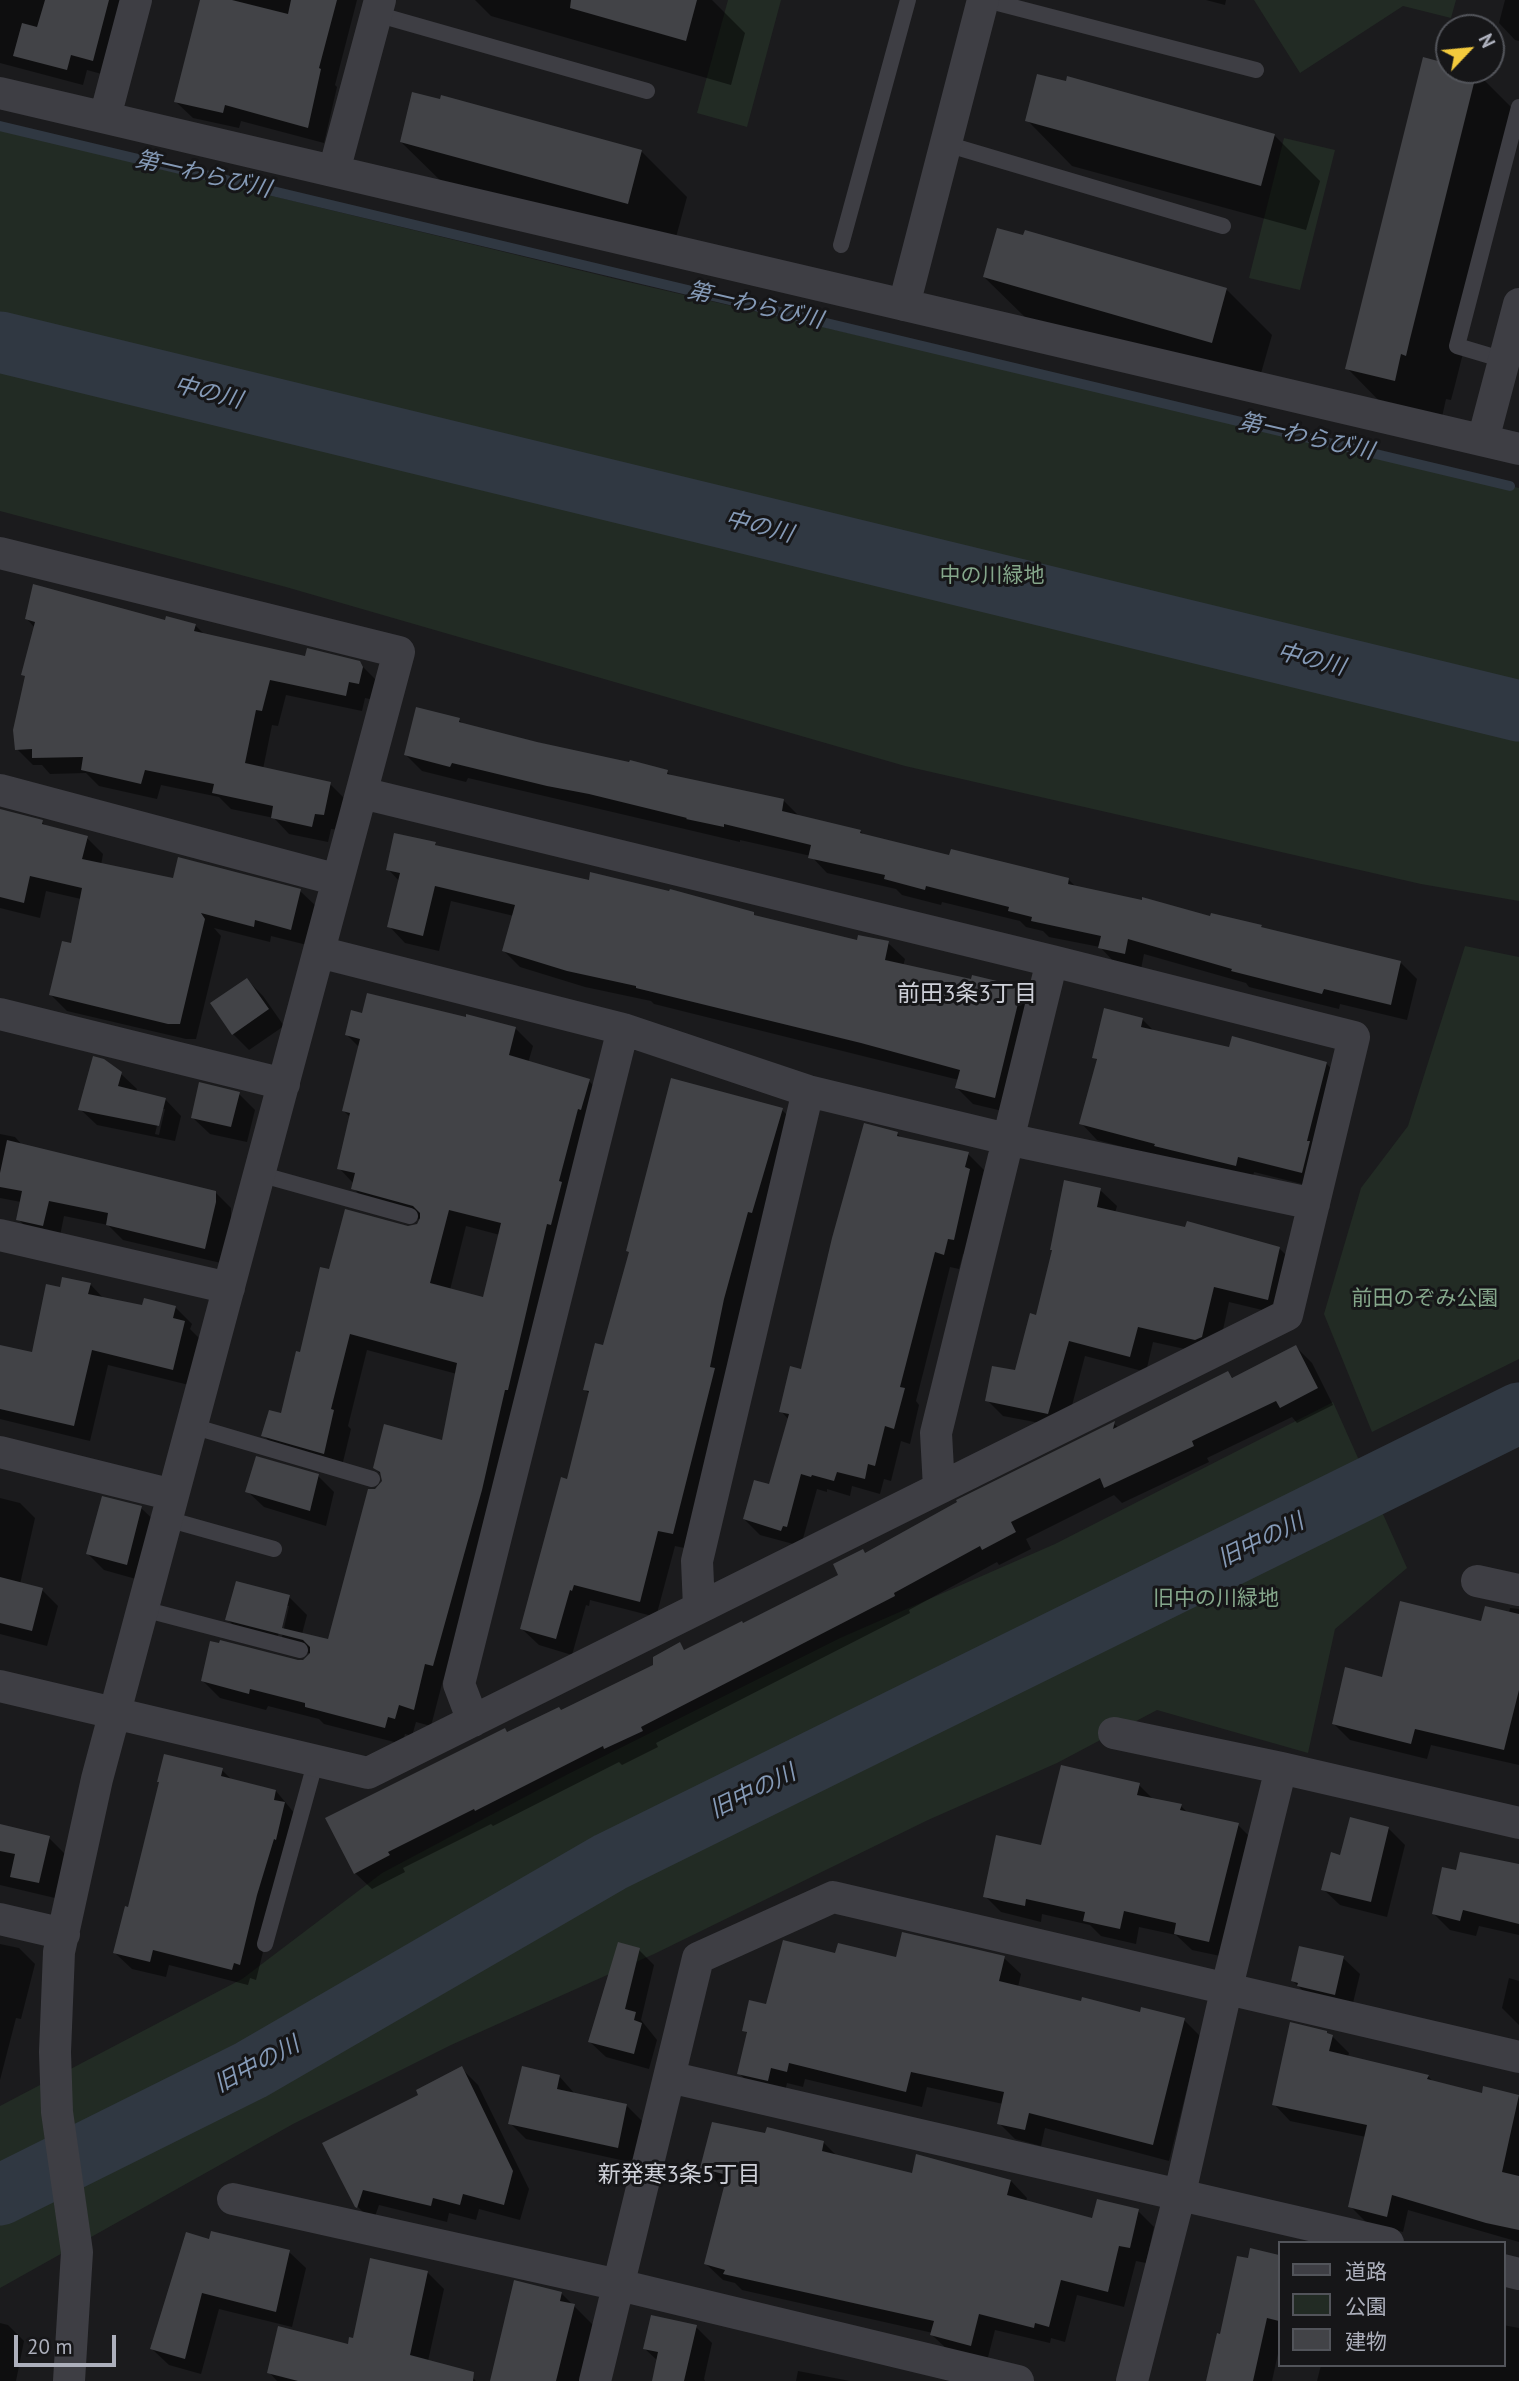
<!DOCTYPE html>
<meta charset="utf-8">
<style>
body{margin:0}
#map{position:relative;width:1519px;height:2381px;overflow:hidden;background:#1b1b1d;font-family:"PT Sans","Noto Sans JP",sans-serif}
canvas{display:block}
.legend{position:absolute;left:1278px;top:2241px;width:228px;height:126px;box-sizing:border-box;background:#161618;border:2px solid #52545a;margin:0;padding:9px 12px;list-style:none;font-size:21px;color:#adb0bc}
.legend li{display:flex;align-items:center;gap:14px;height:35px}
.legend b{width:35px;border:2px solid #52545a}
.north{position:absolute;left:1435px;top:14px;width:70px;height:70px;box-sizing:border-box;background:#161618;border:2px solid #52545a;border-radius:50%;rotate:64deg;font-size:19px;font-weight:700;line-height:28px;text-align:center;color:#adb0bc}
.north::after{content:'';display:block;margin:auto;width:24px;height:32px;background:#f3ca3d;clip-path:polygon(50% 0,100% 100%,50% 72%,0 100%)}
.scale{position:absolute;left:14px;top:2335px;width:102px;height:32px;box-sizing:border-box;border:4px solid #adb0bc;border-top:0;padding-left:9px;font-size:21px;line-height:24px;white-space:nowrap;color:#adb0bc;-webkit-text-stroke:5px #161618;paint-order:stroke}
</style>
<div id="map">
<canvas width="1519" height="2381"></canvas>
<ul class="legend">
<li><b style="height:9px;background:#3e3e44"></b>道路</li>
<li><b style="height:19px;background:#222b24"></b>公園</li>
<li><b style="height:19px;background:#424347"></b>建物</li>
</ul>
<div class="north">N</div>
<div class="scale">20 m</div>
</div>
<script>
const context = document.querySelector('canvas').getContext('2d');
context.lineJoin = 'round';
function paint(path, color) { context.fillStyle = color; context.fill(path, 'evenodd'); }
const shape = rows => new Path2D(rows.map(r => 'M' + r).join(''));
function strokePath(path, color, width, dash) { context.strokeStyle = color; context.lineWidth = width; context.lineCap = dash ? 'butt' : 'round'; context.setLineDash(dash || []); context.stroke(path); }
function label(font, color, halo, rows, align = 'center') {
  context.font = font + ' "PT Sans","Noto Sans JP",sans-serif'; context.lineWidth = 6; context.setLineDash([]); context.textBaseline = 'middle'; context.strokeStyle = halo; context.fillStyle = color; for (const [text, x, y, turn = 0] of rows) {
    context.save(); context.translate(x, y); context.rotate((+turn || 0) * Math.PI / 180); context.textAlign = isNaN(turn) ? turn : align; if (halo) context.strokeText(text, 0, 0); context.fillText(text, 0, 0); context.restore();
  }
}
const green = shape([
 [728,0,781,0,747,127,697,113],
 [1254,0,1456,0,1451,18,1403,6,1300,73],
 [0,130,624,281,1519,488,1519,901,1421,884,905,766,286,587,0,511],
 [1284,138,1335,150,1300,290,1249,278],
 [1465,946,1519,957,1519,1359,1372,1432,1324,1314,1361,1188,1408,1126],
 [1333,1402,1407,1568,1335,1629,1308,1753,1157,1710,1057,1763,928,1820,654,1954,451,2045,293,2124,0,2288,0,2106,242,1979,382,1873,566,1775,840,1638,1055,1544]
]);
const shadow = shape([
 [0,0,130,0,109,76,87,70,83,85,0,63],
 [202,0,357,0,335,85,337,87,324,143,241,121,239,128,193,118,176,102],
 [475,0,712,0,745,33,731,85,491,16],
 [1206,0,1226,0,1225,5],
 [1505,0,1519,0,1519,41,1515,40,1499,23],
 [1449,66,1449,70,1465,70,1477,73,1519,115,1519,130,1455,385,1451,400,1446,399,1440,426,1392,414,1347,368],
 [1027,120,1274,135,1320,181,1306,230,1072,166],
 [401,142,641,151,687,197,673,248,447,187],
 [984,277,1226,289,1272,335,1257,387,1030,322],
 [27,619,166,623,195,625,205,635,307,658,359,663,376,680,374,700,365,698,362,711,286,695,278,726,272,725,263,769,330,784,346,800,340,830,331,829,328,842,289,834,274,818,231,809,219,797,161,785,157,799,99,786,86,773,50,774,42,765,33,765,17,749,35,628],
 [459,720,465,726,667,772,672,776,784,801,800,817,860,831,864,835,950,857,1068,879,1076,887,1212,918,1261,927,1264,930,1401,963,1417,979,1407,1020,1340,1004,1339,1009,1249,987,1246,983,1144,954,1141,969,1116,964,1100,947,1049,937,1043,931,1026,927,1020,921,942,902,941,905,902,895,896,889,827,873,811,856,740,840,740,842,468,778,466,782,422,771,406,755],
 [0,810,42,822,47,827,87,838,103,854,101,865,174,880,300,891,317,907,307,945,271,936,270,942,214,928,221,936,196,1039,186,1039,67,1011,51,995,72,945,81,899,46,891,40,918,0,908],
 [435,844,438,847,590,882,753,914,757,917,858,942,888,943,905,959,903,966,972,981,1021,989,1037,1005,1011,1113,973,1104,957,1088,959,1080,654,1004,651,1001,585,987,520,967,504,951,514,916,451,901,439,951,405,943,389,926,400,882,388,869],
 [247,980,263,996,284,1026,249,1050,233,1034],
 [1142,1019,1156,1033,1230,1049,1326,1063,1342,1080,1318,1188,1254,1172,1252,1181,1097,1140,1081,1123,1098,1061,1094,1057],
 [515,1028,533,1046,528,1063,589,1081,606,1099,451,1683,443,1680,431,1726,416,1722,412,1736,405,1734,402,1744,324,1724,319,1719,268,1706,266,1710,220,1698,203,1681,304,1662,312,1654,245,1637,227,1619,289,1597,307,1615,302,1634,329,1641,376,1491,384,1482,383,1476,375,1468,443,1442,457,1374,367,1350,348,1426,351,1429,341,1470,281,1453,263,1435,282,1415,330,1271,408,1228,418,1225,421,1220,371,1206,353,1188,354,1184,339,1168,351,1118,344,1111,359,1047,347,1035],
 [466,1226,500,1235,485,1299,450,1290],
 [285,1606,289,1606,282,1637,278,1636],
 [120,1073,137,1089,136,1093,165,1099,181,1116,175,1141,97,1125,80,1109],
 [161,1109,165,1109,159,1135,155,1134],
 [239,1094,255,1110,247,1142,210,1134,193,1118],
 [782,1110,798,1126,689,1549,675,1546,656,1617,590,1600,589,1606,586,1605,572,1655,539,1645,522,1629,568,1481,590,1394,585,1390,604,1347,630,1253],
 [897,1133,902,1139,968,1154,984,1170,981,1182,985,1186,969,1255,963,1254,959,1269,950,1267,916,1401,919,1405,910,1444,901,1441,891,1481,884,1479,880,1494,852,1486,850,1496,827,1489,827,1492,817,1489,802,1542,797,1545,760,1535,744,1519,770,1487,789,1420,781,1411,802,1371],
 [0,1134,15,1137,23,1146,215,1192,231,1208,231,1219,221,1263,123,1240,108,1225,64,1216,59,1241,34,1235,18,1219,21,1202,0,1198],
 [1100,1190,1117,1206,1115,1213,1187,1229,1188,1223,1280,1249,1296,1265,1283,1315,1229,1302,1218,1353,1212,1355,1153,1342,1146,1372,1085,1356,1066,1428,1003,1416,987,1400,1016,1372,1038,1317],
 [90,1284,105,1300,144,1307,175,1307,192,1324,190,1329,200,1339,189,1385,108,1365,90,1441,0,1419,0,1346,33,1354,61,1289],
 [1296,1347,1312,1363,1333,1405,1297,1423,1292,1417,1207,1458,1209,1462,1122,1503,1114,1495,1026,1539,1031,1549,999,1565,997,1562,909,1610,910,1613,656,1743,658,1747,622,1765,619,1762,493,1826,491,1824,403,1868,405,1872,372,1889,355,1873,508,1734,562,1712,654,1666,679,1644,686,1651,840,1576,866,1554,1114,1424,1119,1428,1228,1373,1234,1379],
 [318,1476,334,1492,326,1526,264,1507,247,1491],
 [0,1498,20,1503,35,1518,20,1584,42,1590,58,1606,47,1646,0,1634],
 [141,1508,158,1524,143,1581,104,1570,88,1554],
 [1510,1608,1519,1609,1519,1765,1431,1745,1427,1759,1350,1740,1334,1724,1383,1679,1483,1623,1509,1613],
 [222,1770,233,1781,276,1791,300,1820,273,1912,256,1980,250,1978,248,1985,169,1965,166,1977,132,1969,115,1953,129,1909],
 [1139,1785,1154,1800,1181,1806,1188,1813,1238,1825,1254,1841,1225,1957,1192,1950,1176,1935,1139,1927,1136,1944,1101,1936,1090,1925,1042,1914,1041,1922,1001,1912,985,1896,1043,1847],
 [0,1826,49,1838,65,1854,55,1898,0,1885],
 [1388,1828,1405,1845,1387,1917,1340,1905,1323,1889,1342,1857],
 [1519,1867,1519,1935,1479,1926,1476,1936,1450,1930,1434,1914,1457,1872],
 [0,1944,19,1948,35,1964,21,2019,16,2018,0,2080],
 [639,1950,654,1965,641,2020,657,2040,649,2069,606,2057,590,2042],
 [837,1955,897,1959,1004,1958,1021,1974,1018,1987,1141,2015,1184,2020,1200,2036,1169,2161,1045,2128,1041,2146,1015,2139,999,2123,1003,2104,927,2087,922,2107,805,2079,803,2087,787,2083,784,2096,755,2090,739,2073,748,2034,744,2030,768,2006],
 [1343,1958,1360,1974,1351,2011,1309,1997,1293,1981],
 [1509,1978,1519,1981,1519,2025,1502,2008],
 [1332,2036,1349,2053,1348,2057,1428,2076,1434,2083,1483,2095,1499,2091,1519,2096,1519,2242,1408,2210,1403,2232,1366,2222,1350,2206,1366,2137,1290,2121,1274,2104],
 [461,2068,478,2085,529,2189,520,2220,479,2209,476,2220,449,2213,447,2222,379,2205,373,2222,358,2207,325,2144,421,2096],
 [559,2076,575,2094,626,2105,643,2122,634,2163,526,2139,510,2123],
 [766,2135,823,2142,838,2157,913,2175,1011,2181,1027,2198,1026,2202,1093,2220,1138,2211,1154,2227,1146,2263,1136,2261,1124,2307,1077,2295,1065,2342,1051,2338,1050,2343,995,2330,987,2361,949,2351,932,2335,933,2333,742,2290,735,2283,723,2280,706,2264,726,2186,718,2183,701,2167],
 [210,2241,289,2252,306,2268,292,2327,219,2309,201,2374,169,2365,152,2349],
 [1275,2256,1279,2261,1279,2349,1272,2381,1207,2381,1249,2260],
 [371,2261,428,2273,444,2289,428,2361,471,2376,476,2381,277,2381,269,2372,349,2346,354,2340],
 [561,2293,598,2330,586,2381,492,2381],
 [0,2323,8,2325,24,2341,16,2381,0,2381],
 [1503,2325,1519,2328,1519,2381,1317,2381,1321,2365,1503,2365],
 [696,2327,712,2343,704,2379,705,2381,654,2381,658,2361,645,2349],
 [798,2371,850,2381,796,2381]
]);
const stream = shape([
 [0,126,1510,486]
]);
const river = shape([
 [0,342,1519,711],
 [0,2195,251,2070,610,1862,1519,1413]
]);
const building = shape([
 [45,0,109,0,93,61,71,55,67,70,13,56,22,23,37,27],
 [200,0,232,0,288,14,291,0,337,0,319,68,321,69,308,128,225,105,223,113,174,102],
 [571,0,697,0,686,41,570,8],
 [1423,57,1449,64,1449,70,1477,71,1410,339,1406,356,1401,354,1395,381,1345,369],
 [1037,74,1066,81,1067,76,1275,134,1261,186,1025,121],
 [412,92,440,99,441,95,642,150,628,204,400,142],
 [997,228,1023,235,1025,230,1227,288,1212,343,983,277],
 [33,584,165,620,166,616,196,624,194,631,305,656,307,648,360,661,363,667,359,684,349,682,346,696,270,680,262,711,256,710,245,763,331,782,324,815,315,814,312,827,271,818,273,806,212,793,214,784,145,770,141,784,81,770,83,757,32,758,32,749,15,750,13,730,25,676,21,675,35,622,25,619],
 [416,707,460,718,459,722,537,742,629,762,630,760,668,770,667,774,784,799,782,811,861,830,860,833,949,855,951,849,1069,878,1068,884,1142,900,1142,897,1210,916,1211,913,1262,925,1261,927,1401,961,1391,1005,1324,989,1322,994,1231,971,1232,969,1128,939,1125,954,1098,948,1101,936,1031,921,1032,917,1008,911,1009,907,926,886,925,890,884,879,885,875,808,858,811,845,724,824,724,827,686,819,687,818,589,794,547,786,452,763,450,767,404,755],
 [0,809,43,820,42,824,88,836,82,859,173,878,178,857,301,889,291,930,255,920,254,927,201,913,205,919,180,1024,168,1024,49,995,62,941,71,943,82,888,30,876,24,903,0,897],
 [394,833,436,842,435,845,589,880,590,872,669,891,670,889,754,912,754,915,857,940,858,935,889,941,885,960,971,979,972,975,1022,987,995,1098,955,1088,960,1070,861,1043,636,988,636,986,567,971,502,951,515,905,435,886,423,936,387,927,400,873,386,870],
 [247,978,269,1009,232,1035,210,1003],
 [367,993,466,1017,466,1014,516,1027,509,1055,590,1079,581,1110,578,1109,559,1181,562,1182,551,1225,547,1224,508,1390,505,1390,482,1490,433,1666,425,1664,414,1710,399,1705,395,1719,388,1717,385,1728,305,1707,305,1703,250,1689,249,1694,201,1681,210,1641,219,1643,220,1640,298,1660,303,1660,310,1653,310,1647,303,1640,225,1620,236,1581,290,1595,282,1628,328,1639,368,1489,375,1489,382,1481,380,1472,373,1468,384,1424,442,1440,457,1363,350,1334,331,1409,334,1410,324,1454,261,1436,269,1410,281,1413,296,1351,300,1352,320,1267,329,1269,345,1209,408,1226,417,1224,420,1218,420,1213,413,1206,351,1189,355,1173,337,1169,350,1113,342,1111,360,1039,345,1035,351,1010,362,1013],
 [449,1210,501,1223,483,1297,430,1283],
 [1104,1008,1143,1018,1141,1027,1229,1047,1232,1036,1327,1062,1307,1141,1310,1141,1302,1173,1238,1157,1236,1166,1154,1146,1155,1144,1079,1124,1097,1059,1092,1058],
 [93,1056,104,1059,122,1072,118,1086,166,1098,159,1126,78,1110],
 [671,1078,783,1108,752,1213,748,1212,724,1299,710,1367,715,1368,673,1534,658,1531,640,1602,574,1585,572,1591,570,1590,556,1639,520,1629,561,1477,567,1479,589,1391,583,1390,595,1343,603,1345,629,1252,626,1251],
 [199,1082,240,1092,231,1127,191,1118],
 [864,1123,898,1132,897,1136,969,1152,965,1167,970,1169,954,1240,948,1239,944,1255,935,1252,900,1387,905,1388,894,1429,885,1426,875,1466,868,1464,865,1479,837,1472,834,1481,812,1475,811,1477,801,1474,787,1527,783,1526,781,1531,743,1519,754,1480,769,1484,789,1414,779,1412,790,1366,801,1369,832,1238],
 [7,1140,216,1191,216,1202,205,1249,106,1225,108,1213,49,1201,43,1226,16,1220,22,1191,0,1187,0,1173],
 [1064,1180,1101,1188,1097,1207,1185,1227,1187,1221,1280,1247,1268,1300,1214,1287,1202,1337,1195,1340,1138,1327,1130,1357,1069,1341,1048,1414,985,1401,992,1366,1015,1370,1030,1313,1036,1315,1052,1250,1050,1250],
 [62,1277,91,1283,88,1294,142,1305,144,1298,176,1306,173,1318,185,1321,173,1370,92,1350,74,1426,0,1409,0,1345,32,1352,46,1284,60,1287],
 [1296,1345,1318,1388,1280,1408,1276,1401,1192,1441,1194,1446,1104,1488,1100,1478,1011,1522,1016,1532,982,1550,980,1546,894,1593,895,1596,641,1727,643,1731,604,1749,603,1746,475,1811,474,1809,388,1852,390,1855,354,1874,325,1818,505,1728,507,1732,559,1707,561,1710,653,1665,653,1657,680,1642,684,1650,742,1621,743,1623,838,1575,833,1564,863,1549,865,1553,957,1502,956,1500,1115,1421,1113,1429,1228,1371,1232,1378],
 [256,1456,319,1474,310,1511,245,1492],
 [102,1496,142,1506,127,1565,86,1554],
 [0,1577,43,1588,32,1631,0,1623],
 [1400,1601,1481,1621,1485,1606,1519,1614,1519,1690,1504,1750,1415,1729,1411,1744,1332,1724,1345,1667,1382,1677],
 [164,1754,223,1768,221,1776,276,1790,274,1800,285,1802,276,1840,274,1839,257,1895,240,1965,234,1963,232,1970,153,1950,150,1962,113,1953,125,1906,128,1907,159,1782,157,1782],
 [1061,1765,1140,1783,1137,1795,1182,1804,1180,1810,1239,1823,1209,1942,1174,1934,1176,1923,1124,1911,1120,1929,1083,1921,1085,1912,1026,1899,1025,1906,983,1897,996,1835,1041,1845],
 [1350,1817,1389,1827,1371,1902,1321,1890,1331,1852,1340,1855],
 [0,1824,50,1836,39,1883,10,1877,15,1854,0,1851],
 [1460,1852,1519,1864,1519,1924,1463,1910,1460,1921,1432,1914,1442,1867,1456,1870],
 [902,1932,1005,1956,999,1981,1081,2001,1082,1997,1140,2012,1141,2007,1185,2018,1153,2145,1029,2113,1025,2130,997,2124,1004,2092,911,2072,906,2092,789,2063,787,2072,771,2068,768,2081,737,2074,747,2032,742,2031,749,2000,766,2004,783,1940,835,1953,838,1943,896,1957],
 [618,1942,640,1948,625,2009,636,2012,634,2020,642,2023,634,2054,588,2042],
 [1299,1946,1344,1956,1335,1995,1297,1986,1298,1983,1291,1981],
 [1290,2022,1327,2031,1327,2033,1333,2035,1329,2051,1429,2075,1427,2079,1482,2093,1483,2086,1519,2095,1502,2172,1519,2176,1519,2230,1486,2223,1392,2195,1387,2217,1348,2207,1367,2125,1272,2105],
 [462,2066,513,2171,504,2205,463,2194,460,2205,433,2198,431,2206,363,2190,357,2208,355,2207,322,2143,418,2095,416,2090],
 [522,2066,560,2075,557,2089,627,2104,618,2148,508,2124],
 [712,2122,765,2133,767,2127,824,2141,822,2151,912,2173,916,2154,1011,2180,1007,2195,1092,2218,1097,2199,1139,2209,1130,2248,1119,2246,1108,2292,1061,2280,1049,2327,1035,2323,1034,2328,979,2314,971,2346,930,2335,934,2321,723,2274,725,2270,704,2264,727,2175,700,2168],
 [211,2231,290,2250,276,2312,202,2293,185,2359,150,2349,186,2232,209,2239],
 [1250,2248,1279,2255,1279,2321,1267,2318,1253,2381,1206,2381,1217,2333,1220,2334,1237,2256,1248,2258],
 [370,2258,428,2271,410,2355,474,2372,473,2381,298,2381,267,2373,278,2326,348,2344,349,2337,353,2338],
 [514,2280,562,2292,560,2301,575,2304,556,2381,490,2381],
 [651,2315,697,2325,684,2381,652,2381,658,2352,643,2349]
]);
const lane = shape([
 [986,0,1256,70],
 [376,14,647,91],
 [946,144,1223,226],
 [841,245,908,0],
 [1504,360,1457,346,1519,107],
 [259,1174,410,1216],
 [192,1426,372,1479],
 [167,1519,274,1549],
 [143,1609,300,1650],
 [265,1944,316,1760]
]);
const street = shape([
 [0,93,1519,449],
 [105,117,136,0],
 [334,171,380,0],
 [904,305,983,0],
 [1483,440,1519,304],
 [0,553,399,652,97,1779,59,1952,55,2052,57,2112,77,2252,69,2381],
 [0,790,338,880],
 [319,952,623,1029,808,1091,1007,1139,1314,1204],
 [0,1014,284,1084],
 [0,1235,229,1288],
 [0,1452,173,1495],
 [939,1488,936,1433,1052,961],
 [1477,1581,1519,1590],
 [699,1607,697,1561,808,1091],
 [0,1686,368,1773,1287,1315,1354,1037,1052,961,362,793],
 [473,1721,459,1684,623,1029],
 [1114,1733,1281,1768,1519,1823],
 [0,1919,64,1934],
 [669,2077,1388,2243],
 [233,2199,619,2285,1018,2381],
 [1503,2270,1519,2274],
 [595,2381,698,1958,833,1897,1519,2057],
 [1132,2381,1180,2193,1226,1991,1281,1768]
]);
const parkNames = [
 ["中の川緑地",992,576],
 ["前田のぞみ公園",1425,1299],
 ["旧中の川緑地",1216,1599]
];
const waterNames = [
 ["第一わらび川",203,175,13],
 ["第一わらび川",755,306,13],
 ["中の川",208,393,14],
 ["第一わらび川",1306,437,13],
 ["中の川",759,527,14],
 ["中の川",1311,660,14],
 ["旧中の川",1261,1541,-26],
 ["旧中の川",753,1792,-26],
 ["旧中の川",257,2065,-28]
];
const neighbourhoodNames = [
 ["前田3条3丁目",967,994],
 ["新発寒3条5丁目",679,2175]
];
paint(green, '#222b24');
paint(shadow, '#0007');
strokePath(stream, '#303842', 10);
strokePath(river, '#303842', 61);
paint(building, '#424347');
strokePath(lane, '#3e3e44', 16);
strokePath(street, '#3e3e44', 32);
label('21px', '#85a78b', '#161618', parkNames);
label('italic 23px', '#859ab7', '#161618', waterNames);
label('23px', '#ced0d8', '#161618', neighbourhoodNames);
</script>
